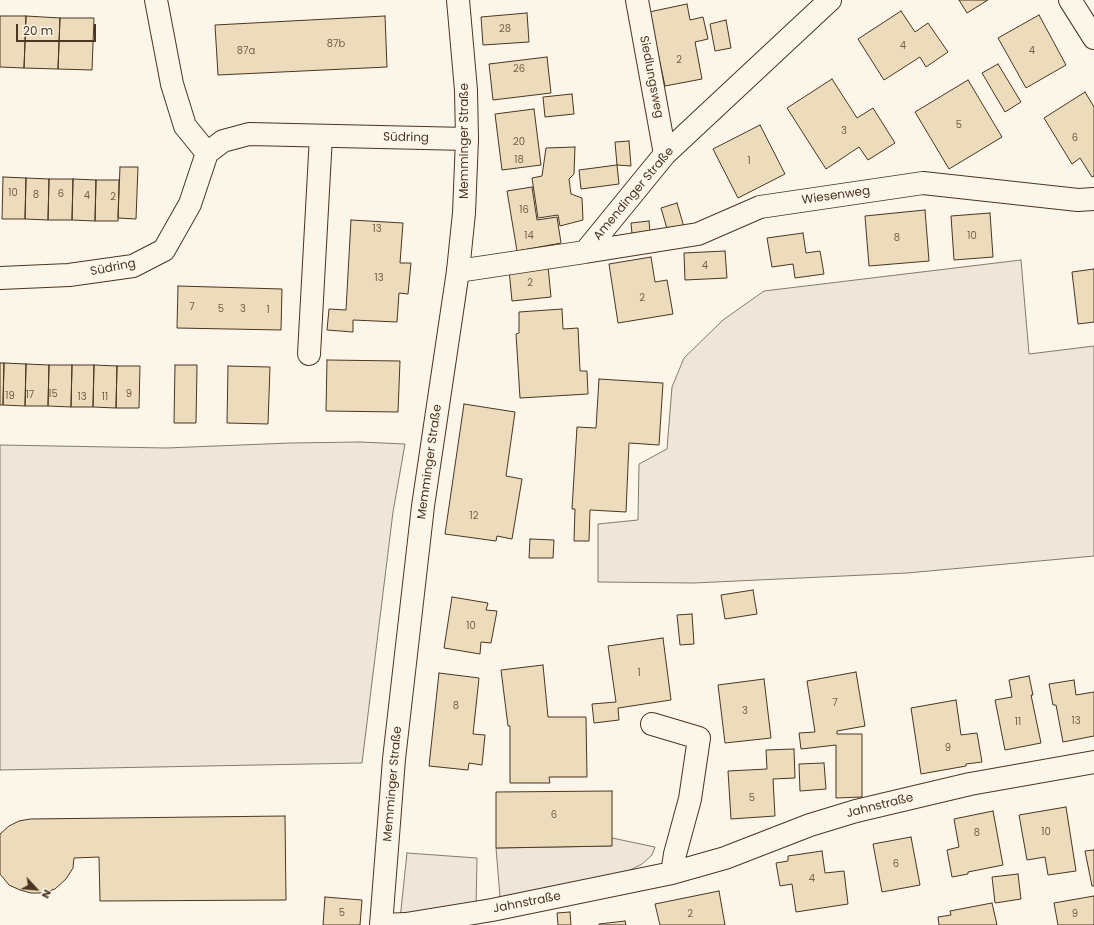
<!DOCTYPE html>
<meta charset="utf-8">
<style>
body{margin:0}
#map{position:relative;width:1094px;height:925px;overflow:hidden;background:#fbf6e9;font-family:Poppins,sans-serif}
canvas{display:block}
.north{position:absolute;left:16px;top:869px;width:40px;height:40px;-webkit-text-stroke:3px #fbf6e9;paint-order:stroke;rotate:116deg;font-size:11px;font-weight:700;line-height:16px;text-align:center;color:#4a3520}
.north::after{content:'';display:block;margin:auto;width:14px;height:18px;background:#4a3520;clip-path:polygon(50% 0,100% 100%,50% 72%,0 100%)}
.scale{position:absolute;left:16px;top:24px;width:80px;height:18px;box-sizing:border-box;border:2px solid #4a3520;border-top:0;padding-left:5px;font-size:12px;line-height:14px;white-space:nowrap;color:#4a3520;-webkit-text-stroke:3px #fbf6e9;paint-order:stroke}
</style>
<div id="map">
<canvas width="1094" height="925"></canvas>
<div class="north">N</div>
<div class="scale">20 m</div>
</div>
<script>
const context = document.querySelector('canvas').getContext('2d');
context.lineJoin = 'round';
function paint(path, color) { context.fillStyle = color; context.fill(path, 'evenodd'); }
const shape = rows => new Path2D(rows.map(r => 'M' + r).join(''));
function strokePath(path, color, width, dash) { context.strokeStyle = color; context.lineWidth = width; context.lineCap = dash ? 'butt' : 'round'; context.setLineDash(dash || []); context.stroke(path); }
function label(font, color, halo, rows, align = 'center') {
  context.font = font + ' Poppins,sans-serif'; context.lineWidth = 3; context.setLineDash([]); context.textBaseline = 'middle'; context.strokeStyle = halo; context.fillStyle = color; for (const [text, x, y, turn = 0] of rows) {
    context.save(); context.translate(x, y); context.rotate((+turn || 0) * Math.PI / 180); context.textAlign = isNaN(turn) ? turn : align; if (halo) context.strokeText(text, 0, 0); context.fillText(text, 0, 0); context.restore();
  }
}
const green = shape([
 [1021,260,1029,354,1094,346,1094,556,907,573,694,583,598,582,598,524,638,520,639,464,667,449,672,387,684,358,723,320,764,291,1021,260],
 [360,442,405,444,393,512,362,763,0,770,0,445,166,448,290,443,360,442],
 [612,838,655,847,652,855,642,864,626,872,500,897,496,848,611,846,612,838],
 [407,853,477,858,476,908,400,919,407,853]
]);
const building = shape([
 [959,0,988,0,967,13,959,0],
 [687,4,690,20,703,17,708,39,695,42,702,79,665,86,649,12,687,4],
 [901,11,915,32,928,23,948,52,926,67,920,57,884,80,858,39,901,11],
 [527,13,529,42,483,45,481,17,527,13],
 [1039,15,1066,65,1026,88,998,38,1039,15],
 [0,16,26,16,24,68,0,67,0,16],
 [26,16,60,18,58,69,24,68,26,16],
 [385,16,387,67,218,75,215,25,385,16],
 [60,18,94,18,92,70,58,69,60,18],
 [726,20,731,48,715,51,710,24,726,20],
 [547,57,551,93,493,100,489,64,547,57],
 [998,64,1021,102,1005,112,982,73,998,64],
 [832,79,857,118,873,108,895,143,868,160,859,147,826,169,787,108,832,79],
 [968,80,1002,137,949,169,915,112,968,80],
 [1085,92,1094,107,1094,176,1092,177,1080,158,1072,164,1044,118,1085,92],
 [572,94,574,114,545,117,543,97,572,94],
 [534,109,541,165,502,170,495,114,534,109],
 [760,125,785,174,738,198,713,149,760,125],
 [629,141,631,166,617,165,615,142,629,141],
 [575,147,574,174,569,179,571,194,582,198,583,220,560,226,558,215,538,218,532,178,542,176,546,148,575,147],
 [617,165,619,184,581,189,579,170,617,165],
 [120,167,138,167,136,219,118,218,120,167],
 [3,177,26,178,25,219,2,219,3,177],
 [26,178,49,179,48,220,25,219,26,178],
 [49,179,73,179,72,220,48,220,49,179],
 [73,179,96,180,95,221,72,220,73,179],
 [96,180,119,180,118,221,95,221,96,180],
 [532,187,537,220,557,217,561,243,517,251,507,191,532,187],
 [677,203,684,227,668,232,661,208,677,203],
 [925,210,929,261,869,266,865,216,925,210],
 [990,213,993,257,954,260,951,216,990,213],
 [351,220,403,223,400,263,411,263,408,294,399,293,397,322,353,320,353,332,327,330,329,309,346,310,351,220],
 [649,221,650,232,632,234,631,223,649,221],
 [803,233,806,253,820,251,824,274,795,278,793,264,772,267,767,238,803,233],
 [725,251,727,278,685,280,684,253,725,251],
 [651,257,655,282,667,280,673,314,618,323,609,264,651,257],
 [548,266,551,297,512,301,509,270,548,266],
 [1094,269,1094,322,1078,324,1072,272,1094,269],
 [178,286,282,289,281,330,177,328,178,286],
 [562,309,563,329,578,328,580,371,587,371,588,394,520,398,516,334,519,333,519,312,562,309],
 [327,360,400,361,398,412,326,411,327,360],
 [0,363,4,363,3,405,0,405,0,363],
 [4,363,26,364,25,406,3,405,4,363],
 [26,364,49,365,48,406,25,406,26,364],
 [49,365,72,365,71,407,48,406,49,365],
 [72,365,94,365,93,407,71,407,72,365],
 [94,365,117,366,116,408,93,407,94,365],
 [175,365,197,365,196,423,174,423,175,365],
 [117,366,140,366,139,408,116,408,117,366],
 [228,366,270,367,268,424,227,423,228,366],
 [599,379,663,383,659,445,629,443,626,512,590,510,589,541,574,541,575,509,572,509,577,427,596,428,599,379],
 [464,404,515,412,506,476,522,479,512,539,497,536,496,541,445,534,464,404],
 [530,539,554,540,553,558,529,558,530,539],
 [753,590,757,614,725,619,721,595,753,590],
 [452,597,488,603,486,610,497,611,491,643,481,642,480,654,444,648,452,597],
 [692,614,694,644,680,645,677,615,692,614],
 [663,638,671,700,618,708,619,720,594,723,592,704,616,702,608,646,663,638],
 [543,665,548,717,586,717,587,777,549,777,550,783,510,783,510,726,508,726,501,670,543,665],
 [856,672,865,726,837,731,837,734,862,734,862,797,836,798,836,745,801,749,799,733,815,732,807,681,856,672],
 [439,673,479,678,473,734,485,735,482,765,469,763,468,770,429,766,439,673],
 [1029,676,1033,695,1031,695,1041,743,1005,750,995,700,1012,697,1009,680,1029,676],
 [764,679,771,738,725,743,718,685,764,679],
 [1074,680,1076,695,1094,692,1094,736,1063,742,1056,705,1053,705,1049,684,1074,680],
 [956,700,961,735,977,733,982,762,966,764,966,766,921,774,911,708,956,700],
 [794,749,795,778,773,779,775,816,731,819,728,771,767,769,766,750,794,749],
 [824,763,826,789,800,791,799,764,824,763],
 [612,791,612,846,496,848,496,792,612,791],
 [1066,807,1076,871,1048,875,1045,857,1027,860,1019,815,1066,807],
 [993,811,1003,865,968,872,968,874,952,877,947,850,959,847,954,819,993,811],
 [285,816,286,900,100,901,99,857,74,858,73,868,66,879,55,889,43,893,31,893,20,890,9,885,0,874,0,834,9,826,19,821,30,819,285,816],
 [911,837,920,885,882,892,873,844,911,837],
 [1094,850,1094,886,1092,886,1085,851,1094,850],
 [822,851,825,873,844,871,848,904,796,912,792,884,780,886,776,863,788,861,788,856,822,851],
 [1018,874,1021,899,995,903,992,877,1018,874],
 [719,891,725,925,660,925,655,904,719,891],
 [1094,896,1094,925,1058,925,1054,903,1094,896],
 [325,897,362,900,360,925,323,925,325,897],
 [992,903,997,925,939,925,938,917,951,915,950,911,992,903],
 [570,912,571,925,558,925,557,913,570,912],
 [625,921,626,925,599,925,599,924,625,921]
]);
const street = shape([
 [156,0,172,84,185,126,207,153,223,141,249,134,467,139],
 [637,0,665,154],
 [1070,0,1094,38],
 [585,252,698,234,760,207,923,183,1078,200,1094,199],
 [458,271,585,252,665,154,830,0],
 [0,278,69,275,133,266,164,250,190,204,207,153],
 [309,354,321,136],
 [652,724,699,738,690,799,675,854,672,873],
 [381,925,406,924,492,910,672,873,725,858,810,825,856,811,970,784,1094,762]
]);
const secondary = shape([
 [381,925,394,759,423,506,458,271,464,213,467,139,466,90,458,0]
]);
const numberNames = [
 ["28",505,29],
 ["87b",336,44],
 ["4",903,46],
 ["87a",246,51],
 ["4",1032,51],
 ["2",679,60],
 ["26",519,69],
 ["5",959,125],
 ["3",844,131],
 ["6",1075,138],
 ["20",519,142],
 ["18",519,160],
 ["1",749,161],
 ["10",13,193],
 ["6",61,194],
 ["8",36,195],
 ["4",87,196],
 ["2",113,197],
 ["16",524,210],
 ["13",377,229],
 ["14",529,236],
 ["10",972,236],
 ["8",897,238],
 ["4",705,266],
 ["13",379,278],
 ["2",530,283],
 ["2",642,298],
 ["7",192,307],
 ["5",221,309],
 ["3",243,309],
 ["1",268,310],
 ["15",53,394],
 ["9",129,394],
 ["17",30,395],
 ["19",10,396],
 ["13",82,397],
 ["11",105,397],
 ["12",474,516],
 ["10",471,626],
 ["1",639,673],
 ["7",835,703],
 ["8",456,706],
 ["3",745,711],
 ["13",1076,721],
 ["11",1018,722],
 ["9",948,748],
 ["5",752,798],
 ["6",554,815],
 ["10",1046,832],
 ["8",977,833],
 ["6",896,864],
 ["4",812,879],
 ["5",342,913],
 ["2",690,914],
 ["9",1075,914]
];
const streetNames = [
 ["Siedlungsweg",651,77,79],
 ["Südring",406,138,1],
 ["Memminger Straße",465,141,-90],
 ["Amendinger Straße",634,194,-50],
 ["Wiesenweg",836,196,-8],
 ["Südring",113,268,-11],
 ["Memminger Straße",430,462,-82],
 ["Memminger Straße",393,784,-85],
 ["Jahnstraße",880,806,-14],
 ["Jahnstraße",527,903,-11]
];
paint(green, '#ede6d9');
strokePath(green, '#887966', 1);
paint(building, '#ecdcbc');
strokePath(building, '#4a3520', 1);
strokePath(street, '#4a3520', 24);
strokePath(secondary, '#4a3520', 24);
strokePath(street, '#fbf6e9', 22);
strokePath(secondary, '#fbf6e9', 22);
label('10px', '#725f47', null, numberNames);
label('12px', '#4a3520', '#fbf6e9', streetNames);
</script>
